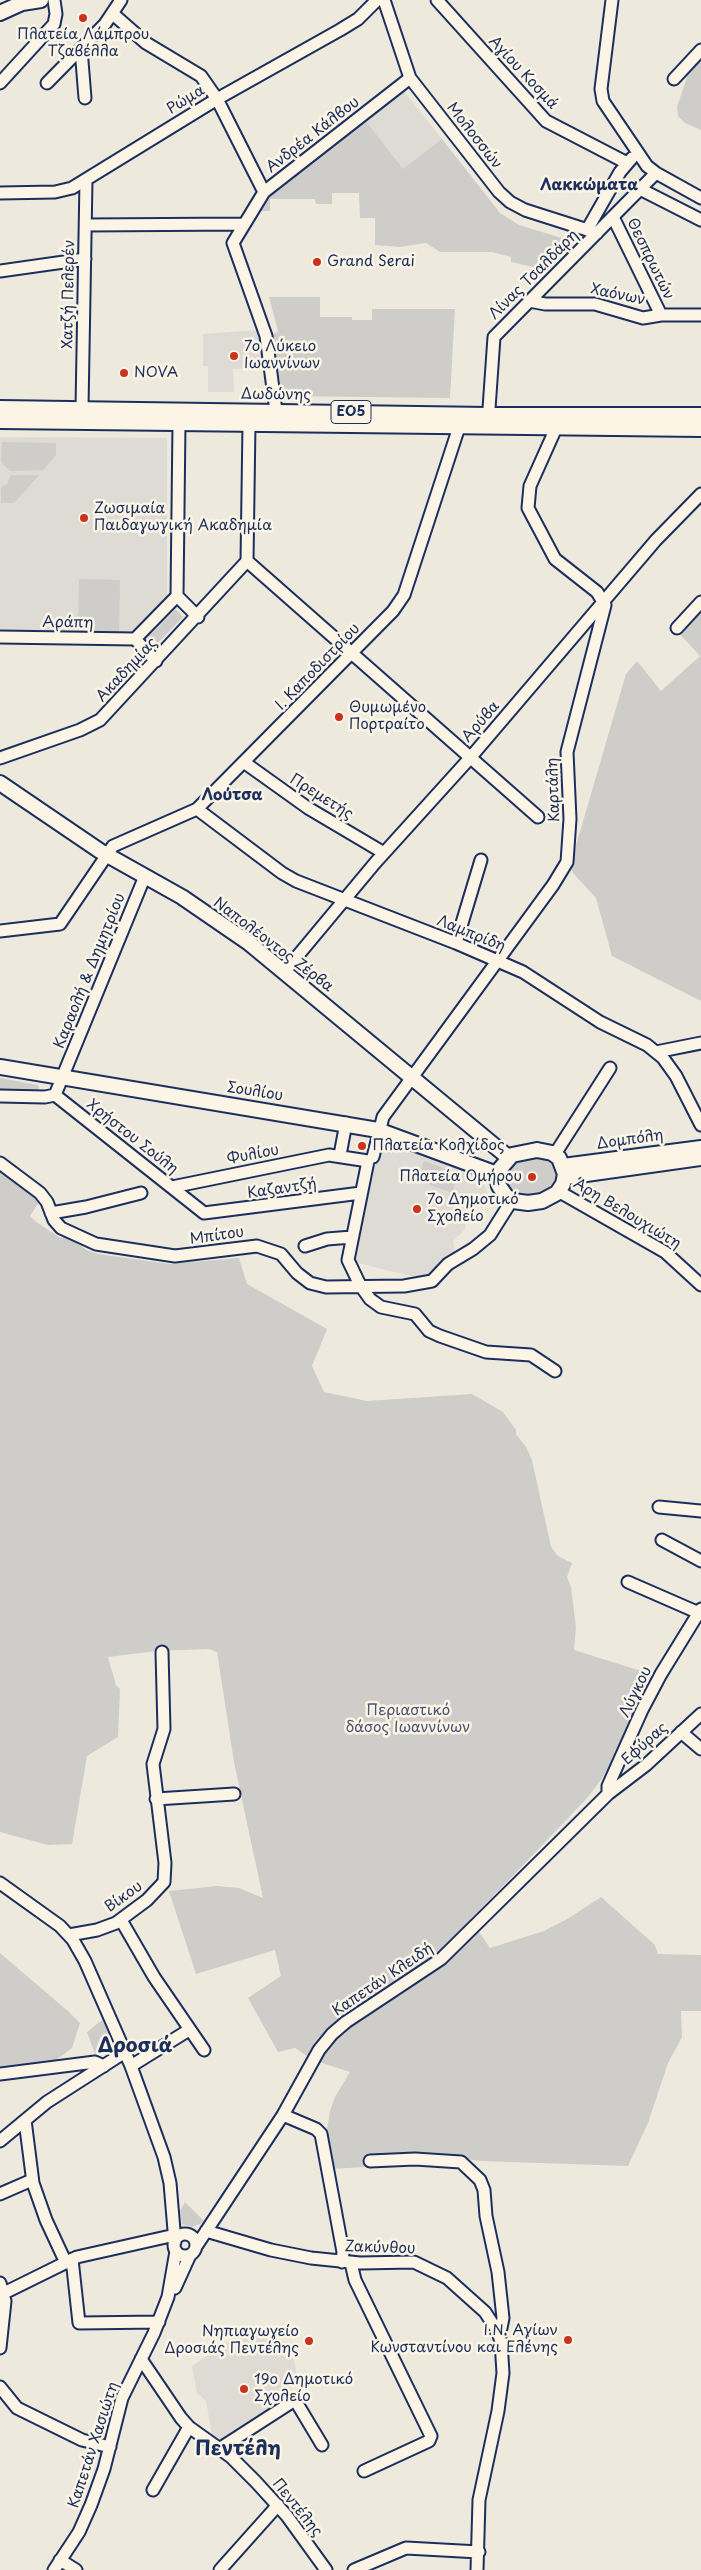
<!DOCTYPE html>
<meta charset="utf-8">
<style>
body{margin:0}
canvas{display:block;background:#eee9dd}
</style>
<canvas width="701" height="2570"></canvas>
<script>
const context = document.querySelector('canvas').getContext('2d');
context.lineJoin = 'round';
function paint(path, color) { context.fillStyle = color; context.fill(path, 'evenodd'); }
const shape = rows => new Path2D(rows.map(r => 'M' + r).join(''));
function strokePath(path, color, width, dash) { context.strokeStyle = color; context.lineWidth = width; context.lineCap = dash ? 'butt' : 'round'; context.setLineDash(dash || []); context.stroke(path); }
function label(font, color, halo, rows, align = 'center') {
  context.font = font + ' "Playpen Sans",sans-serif'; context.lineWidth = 5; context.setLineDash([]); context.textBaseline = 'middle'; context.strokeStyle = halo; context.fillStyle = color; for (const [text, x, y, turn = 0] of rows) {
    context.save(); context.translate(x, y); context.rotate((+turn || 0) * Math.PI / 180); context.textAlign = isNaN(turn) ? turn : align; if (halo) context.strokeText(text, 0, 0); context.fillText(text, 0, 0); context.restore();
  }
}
const built = shape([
 [404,91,442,139,403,170,365,120],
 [259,330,266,367,233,369,234,392,208,392,208,366,203,366,203,334],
 [0,437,167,438,167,599,135,633,0,632],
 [382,1136,487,1175,483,1183,492,1201,488,1204,475,1198,465,1215,465,1229,453,1241,455,1254,428,1280,353,1262],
 [245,2330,269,2337,272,2335,290,2345,296,2370,288,2397,274,2411,222,2442,212,2435,206,2401,197,2393,192,2366]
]);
const green = shape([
 [701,57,701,130,685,123,678,116,677,107,688,74],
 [365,120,403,169,442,139,500,213,519,225,565,239,567,250,547,270,511,262,511,257,492,252,440,252,426,243,400,247,375,245,375,218,360,218,359,193,332,193,332,204,316,204,315,199,270,199,270,211,258,211,263,202,284,181],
 [269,297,320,297,320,317,352,317,352,320,372,320,372,309,455,309,450,398,282,396,273,335,278,331],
 [2,442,56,443,56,455,43,470,10,471,1,462],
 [11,475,39,475,14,503,1,503,1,487,7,484],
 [79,579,120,580,119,633,78,633],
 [176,609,183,617,153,648,145,640],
 [701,609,701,1001,612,956,596,898,573,873,570,866,626,674,637,661,661,691,700,656,678,632],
 [0,1078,38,1085,40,1091,0,1090],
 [542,1157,552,1161,558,1171,558,1179,553,1189,537,1197,515,1194,507,1182,507,1169,517,1160],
 [424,1161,459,1174,452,1193,417,1180],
 [0,1166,25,1184,39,1202,30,1216,35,1221,59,1237,69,1238,87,1250,98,1254,170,1264,239,1258,247,1284,327,1329,312,1366,324,1392,367,1401,472,1394,503,1412,516,1430,516,1434,526,1447,532,1460,551,1547,558,1556,572,1563,567,1577,571,1587,576,1627,574,1650,651,1674,615,1756,603,1777,588,1797,508,1881,470,1919,490,1948,544,1931,569,1918,601,1897,655,1945,658,1954,701,1955,701,2011,681,2011,682,2037,668,2063,648,2123,628,2166,480,2161,462,2158,369,2157,366,2167,329,2169,325,2143,330,2111,335,2097,350,2072,313,2060,295,2048,278,2052,248,1998,281,1976,275,1950,196,1974,169,1891,217,1886,239,1888,263,1898,234,1762,217,1652,209,1649,157,1651,108,1657,116,1685,120,1689,118,1737,87,1756,72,1844,48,1845,0,1832],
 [0,1953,69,2012,80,2023,72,2048,52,2063,0,2070],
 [102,2020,112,2038,105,2050,95,2054,87,2032],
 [185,2202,204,2221,202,2223,192,2227,182,2224,180,2211]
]);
const minor = shape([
 [384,0,410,78,499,192,510,202,525,210,597,233],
 [437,0,546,121,627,163],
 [612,0,601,89,603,101,647,166,656,173,701,198],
 [113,14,146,43,201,76,217,99,264,192],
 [81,49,85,98],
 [674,79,701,50],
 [0,83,54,24,56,14,54,0],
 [47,83,105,24,121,0],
 [640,189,701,220],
 [0,193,55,192,72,188,217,99,340,30,358,19,377,0],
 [613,217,661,315],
 [86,225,243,224],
 [587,230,620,172,632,158],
 [0,271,85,259],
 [529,301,545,304,595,304,643,318,661,315,701,315],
 [82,408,86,180],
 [276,411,266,336,233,243,264,192,410,78],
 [488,423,494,337,656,173],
 [249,424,247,561,538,817],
 [177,596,198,617],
 [677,628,701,602],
 [0,637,135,639],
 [156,661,135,639,177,596,179,423],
 [0,758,80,730,100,720,247,561],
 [245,763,308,808,384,853],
 [197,809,282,873,296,881,456,943,523,972,600,1022,647,1045,663,1058,676,1076,701,1125],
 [145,876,55,1095,204,1213,361,1193],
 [0,931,60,924,113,846,197,809,393,611,404,595,459,427],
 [456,943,481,860],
 [285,971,375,863,470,758,656,540,701,494],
 [656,1052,701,1043],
 [0,1096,45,1097,55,1095],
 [555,1154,610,1068],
 [340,1155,346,1123],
 [373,1157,383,1117,553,885,567,862,570,819,567,752,605,605,597,592,555,559,528,508,530,486,556,428],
 [0,1163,40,1193,47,1202,54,1220,61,1228,96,1244,175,1256,257,1246,281,1254,297,1273,310,1283,326,1287,404,1286,432,1281,448,1264,473,1249,490,1235,512,1200],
 [172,1187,329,1155,368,1161,348,1260,360,1285,370,1299,381,1307,415,1314,429,1331,440,1336,486,1352,531,1355,555,1371],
 [558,1191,665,1252,701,1285],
 [51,1213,86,1207,141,1193],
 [305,1246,327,1239,352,1237],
 [659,1507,701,1511],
 [662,1540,701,1561],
 [628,1582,699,1613],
 [681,1732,701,1749],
 [608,1794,608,1786,642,1710,661,1674,701,1609],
 [156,1799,234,1794],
 [0,1883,60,1926,73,1940,85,1961,131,2066,164,2157,170,2183,175,2242],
 [121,1920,154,1977,204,2050],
 [69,1935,97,1930,116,1923,147,1900,164,1882,165,1863,153,1764,164,1729,162,1652],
 [131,2066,189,2030],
 [0,2074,95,2062,104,2066],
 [283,2115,316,2129,321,2134,343,2252,342,2262],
 [25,2120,33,2183,46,2220,66,2263],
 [0,2141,47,2102,125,2052],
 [370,2161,415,2159,461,2162,480,2180,484,2190,486,2216,498,2272,503,2318,501,2328,498,2332],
 [0,2194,32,2180],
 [206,2231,271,2250,311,2258,360,2263,414,2262,447,2278,485,2312,498,2332,501,2342,503,2373,498,2411,479,2500,477,2570],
 '174 2245a11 11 0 1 1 22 0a11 11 0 1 1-22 0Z',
 [197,2245,283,2115,319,2050,332,2034,346,2022,441,1959,608,1794,646,1765,701,1714],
 [72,2259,79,2323,159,2322],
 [351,2263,355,2280,431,2436,429,2441,364,2471],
 [0,2283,5,2301,0,2348],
 [175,2288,190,2255],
 [0,2295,77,2257,175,2235],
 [141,2359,181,2418,189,2427,231,2457,256,2482,287,2516,326,2570],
 [0,2387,17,2408,82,2440,110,2447],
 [219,2449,295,2400,322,2445],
 [153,2490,189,2427],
 [60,2560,76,2570],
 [54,2570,79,2532,91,2505,104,2469,122,2398,154,2333,168,2297,176,2251],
 [220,2570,278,2505],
 [354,2570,406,2548,479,2552]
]);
const major = shape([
 [0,13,22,3,41,0],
 [0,408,488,415,701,415],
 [0,421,701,429],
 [0,783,100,851,182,897,249,943,508,1157],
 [0,1067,378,1130,497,1174],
 [537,1150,552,1153,559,1158,565,1174,563,1184,557,1193,542,1201,528,1203,513,1201,506,1196,499,1186,497,1177,499,1170,512,1155,537,1150],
 [563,1166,701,1148],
 [565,1177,701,1158]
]);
const markers = [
 [83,18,5,"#c8321e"],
 [317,262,5,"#c8321e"],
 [234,356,5,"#c8321e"],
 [124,373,5,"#c8321e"],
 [84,518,5,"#c8321e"],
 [339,717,5,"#c8321e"],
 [362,1146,5,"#c8321e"],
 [532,1177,5,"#c8321e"],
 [417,1209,5,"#c8321e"],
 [568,2340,5,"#c8321e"],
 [309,2341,5,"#c8321e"],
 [244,2389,5,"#c8321e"]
];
const shields = [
 [351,412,40]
];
const shieldNames = [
 ["ΕΟ5",351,412]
];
const poiNames = [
 ["Πλατεία Λάμπρου",83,35,"center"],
 ["Τζαβέλλα",83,52,"center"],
 ["Grand Serai",327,262],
 ["7ο Λύκειο",244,347],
 ["Ιωαννίνων",244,364],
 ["NOVA",134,373],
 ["Ζωσιμαία",94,509],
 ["Παιδαγωγική Ακαδημία",94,526],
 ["Θυμωμένο",349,708],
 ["Πορτραίτο",349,725],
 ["Πλατεία Κολχίδος",372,1146],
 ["Πλατεία Ομήρου",522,1177,"right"],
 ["7ο Δημοτικό",427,1200],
 ["Σχολείο",427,1217],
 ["Ι.Ν. Αγίων",558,2331,"right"],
 ["Κωνσταντίνου και Ελένης",558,2348,"right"],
 ["Νηπιαγωγείο",299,2332,"right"],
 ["Δροσιάς Πεντέλης",299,2349,"right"],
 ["19ο Δημοτικό",254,2380],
 ["Σχολείο",254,2397]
];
const streetNames = [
 ["Αγίου Κοσμά",523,73,47],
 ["Ρώμα",186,100,-32],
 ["Ανδρέα Κάλβου",313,135,-38],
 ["Μολοσσών",474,136,52],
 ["Θεσπρωτών",650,259,64],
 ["Λίνας Τσαλδάρη",534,275,-45],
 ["Χατζή Πελερέν",69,294,-89],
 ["Χαόνων",618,295,12],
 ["Δωδώνης",276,395,1],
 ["Αράπη",68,623,1],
 ["Ι. Καποδιστρίου",318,667,-46],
 ["Ακαδημίας",127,670,-47],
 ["Αρύβα",481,722,-49],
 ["Καρτάλη",554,790,-92],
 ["Πρεμετής",321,797,32],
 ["Λαμπρίδη",471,934,22],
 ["Ναπολέοντος Ζέρβα",273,945,37],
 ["Καραολή & Δημητρίου",90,971,-68],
 ["Σουλίου",255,1092,9],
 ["Χρήστου Σούλη",132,1137,38],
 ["Δομπόλη",630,1140,-8],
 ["Φυλίου",253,1155,-11],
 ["Καζαντζή",282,1189,-8],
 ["Άρη Βελουχιώτη",627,1214,31],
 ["Μπίτου",217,1236,-8],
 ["Λύγκου",636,1692,-64],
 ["Εφύρας",645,1744,-42],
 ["Βίκου",124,1897,-36],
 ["Καπετάν Κλειδή",383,1980,-34],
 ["Ζακύνθου",380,2248,2],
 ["Καπετάν Χασιώτη",94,2445,-72],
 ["Πεντέλης",297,2508,51]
];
const parkNames = [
 ["Περιαστικό",408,1711],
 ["δάσος Ιωαννίνων",408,1728]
];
const neighbourhoodNames = [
 ["Λακκώματα",589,186],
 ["Λούτσα",232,796]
];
const districtNames = [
 ["Δροσιά",135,2046],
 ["Πεντέλη",238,2449]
];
paint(built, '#dedbd4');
paint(green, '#cfcdca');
strokePath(minor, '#1b2f5e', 15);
strokePath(major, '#1b2f5e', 18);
strokePath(minor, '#fcf5e5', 11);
strokePath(major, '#fcf5e5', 14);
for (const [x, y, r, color] of markers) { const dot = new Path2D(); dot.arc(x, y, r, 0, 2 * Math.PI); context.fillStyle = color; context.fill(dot); strokePath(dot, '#fcf5e5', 2); }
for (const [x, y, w] of shields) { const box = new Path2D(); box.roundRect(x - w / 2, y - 11.5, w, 23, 4); context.fillStyle = '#fcf5e5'; context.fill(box); strokePath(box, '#1b2f5e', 1); }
label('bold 14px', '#1b2f5e', null, shieldNames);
label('15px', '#1b2f5e', '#fcf5e5', poiNames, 'left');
label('15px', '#1b2f5e', '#fcf5e5', streetNames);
label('15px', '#485679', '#fcf5e5', parkNames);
label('bold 16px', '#1b2f5e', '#fcf5e5', neighbourhoodNames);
label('bold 20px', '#1b2f5e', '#fcf5e5', districtNames);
</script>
